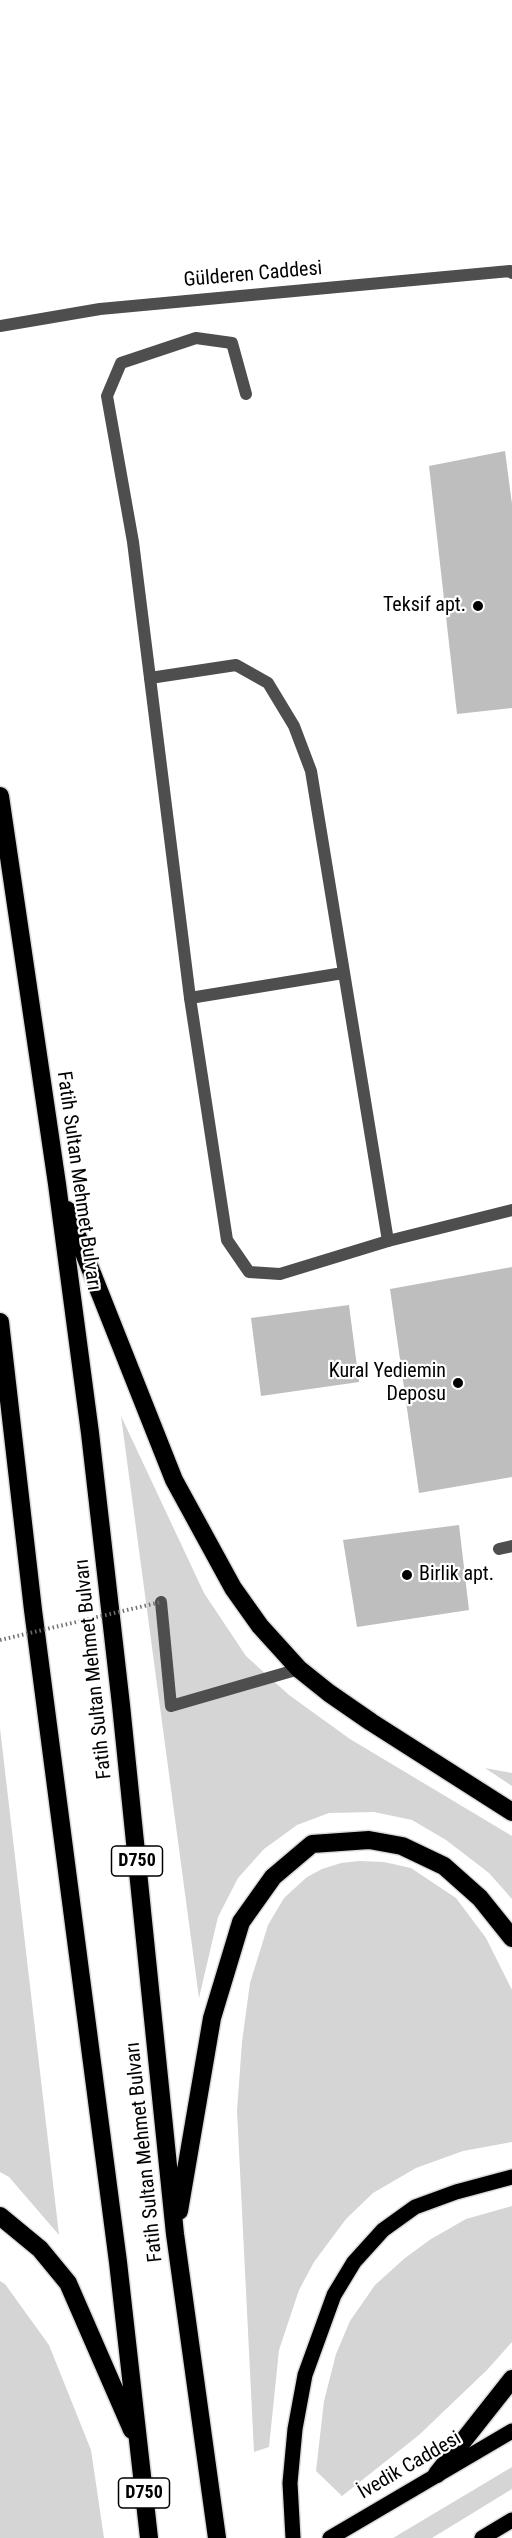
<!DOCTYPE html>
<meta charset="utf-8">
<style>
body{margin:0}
canvas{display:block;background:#fff}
</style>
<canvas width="512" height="2538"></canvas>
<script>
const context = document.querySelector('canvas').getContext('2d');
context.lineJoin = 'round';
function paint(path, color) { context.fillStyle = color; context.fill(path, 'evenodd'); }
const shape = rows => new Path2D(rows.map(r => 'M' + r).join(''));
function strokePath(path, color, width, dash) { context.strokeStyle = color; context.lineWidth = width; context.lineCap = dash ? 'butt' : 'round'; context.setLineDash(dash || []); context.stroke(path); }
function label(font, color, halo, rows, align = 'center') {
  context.font = font + ' "Roboto Condensed",sans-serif'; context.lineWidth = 4.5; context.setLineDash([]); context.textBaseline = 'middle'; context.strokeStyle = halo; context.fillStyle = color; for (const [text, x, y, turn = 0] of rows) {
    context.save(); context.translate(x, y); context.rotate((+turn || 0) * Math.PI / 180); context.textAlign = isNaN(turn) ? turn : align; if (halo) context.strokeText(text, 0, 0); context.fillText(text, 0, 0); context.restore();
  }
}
const green = shape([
 [121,1416,204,1593,246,1656,289,1695,350,1739,512,1836,512,1899,489,1873,446,1840,412,1820,374,1812,329,1813,297,1825,264,1849,238,1878,218,1917,199,1998],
 [0,1728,59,2235,9,2177,0,2172],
 [485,1768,512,1773,512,1786],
 [359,1861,384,1862,411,1868,456,1898,486,1938,512,1990,512,2142,463,2151,416,2168,373,2193,346,2219,314,2262,299,2290,279,2350,269,2447,254,2452,237,2111,242,2042,250,1983,268,1925,284,1898,307,1877,322,1869,341,1863],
 [512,2206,512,2342,487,2370,419,2435,342,2496,316,2471,324,2401,336,2354,350,2321,375,2285,405,2258,431,2239,466,2219],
 [0,2281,5,2284,49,2345,91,2450,104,2538,0,2538],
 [512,2467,512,2489,432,2538,393,2538]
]);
const building = shape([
 [505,451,512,504,512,708,457,714,429,466],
 [512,1267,512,1477,419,1493,390,1289],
 [349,1305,359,1382,261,1396,251,1318],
 [459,1525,469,1610,357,1627,343,1540]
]);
const lane = shape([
 [150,678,236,665,268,683,294,726,311,771,388,1241],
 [190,998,343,973]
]);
const street = shape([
 [0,326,100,309,510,271,512,273],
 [246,394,232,343,196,338,121,363,107,396,133,542,190,998,227,1240,249,1272,280,1274,388,1241,512,1210],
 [499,1549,512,1546],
 [161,1602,171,1706,299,1669]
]);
const primary = shape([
 [293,2538,290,2483,295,2429,305,2375,334,2295,354,2262,383,2230,415,2207,456,2192,512,2177],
 [330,2538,512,2431],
 [482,2538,512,2520]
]);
const highway = shape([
 [0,796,57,1184,90,1433,121,1705,175,2234,217,2538],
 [67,1210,174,1480,233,1588,260,1626,299,1669,329,1693,371,1722,512,1812],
 [0,1322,33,1610,118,2262,149,2538],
 [179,2211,212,2018,241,1922,273,1877,312,1844,369,1840,402,1846,444,1866,480,1898,512,1938],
 [0,2216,40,2249,68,2283,132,2430],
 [437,2474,512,2379]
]);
const pathBridge = shape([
 [0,1640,161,1602]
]);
const markers = [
 [478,606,6,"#000"],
 [458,1383,6,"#000"],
 [407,1575,6,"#000"]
];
const shields = [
 [137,1861,51],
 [144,2493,51]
];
const shieldNames = [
 ["D750",137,1861],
 ["D750",144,2493]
];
const streetNames = [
 ["Gülderen Caddesi",253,275,-5],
 ["Fatih Sultan Mehmet Bulvarı",78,1181,82],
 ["Fatih Sultan Mehmet Bulvarı",94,1669,-96],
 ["Fatih Sultan Mehmet Bulvarı",145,2152,-96],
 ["İvedik Caddesi",410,2466,-30]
];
const poiNames = [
 ["Teksif apt.",466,606],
 ["Kural Yediemin",446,1372],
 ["Deposu",446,1395],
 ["Birlik apt.",419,1575,"left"]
];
paint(green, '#d5d5d5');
paint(building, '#bebebe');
strokePath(primary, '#dbdbdb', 18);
strokePath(highway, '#dbdbdb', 21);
strokePath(lane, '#4e4e4e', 12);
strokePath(street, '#4e4e4e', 12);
strokePath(primary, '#000', 15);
strokePath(highway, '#000', 18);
strokePath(pathBridge, '#707070', 4, [1.5, 3]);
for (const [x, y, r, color] of markers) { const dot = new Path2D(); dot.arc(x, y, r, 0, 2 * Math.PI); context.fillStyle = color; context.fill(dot); strokePath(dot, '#fff', 2); }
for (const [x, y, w] of shields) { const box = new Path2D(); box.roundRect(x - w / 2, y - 15, w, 30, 4.5); context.fillStyle = '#fff'; context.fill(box); strokePath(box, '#000', 1.5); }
label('bold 18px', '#000', null, shieldNames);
label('20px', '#000', '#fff', streetNames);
label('20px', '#000', '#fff', poiNames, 'right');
</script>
